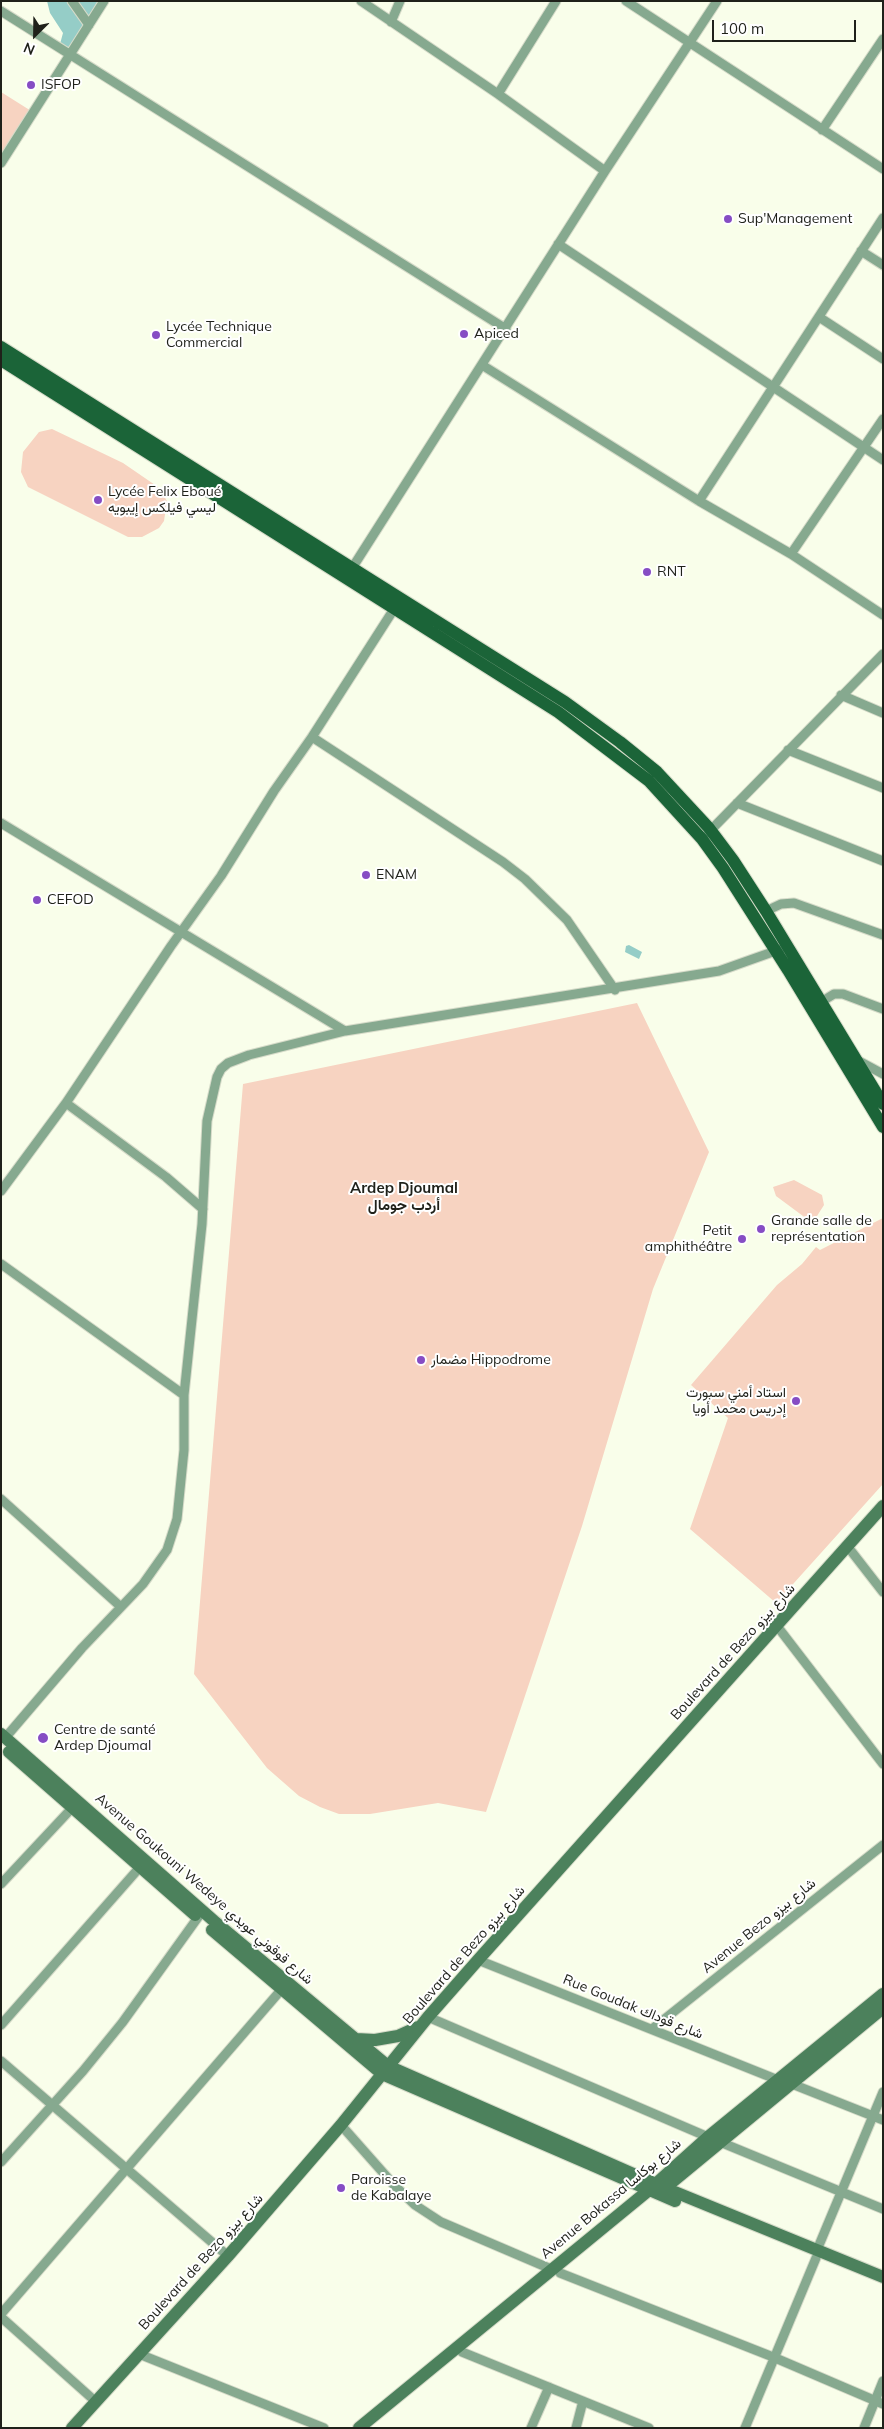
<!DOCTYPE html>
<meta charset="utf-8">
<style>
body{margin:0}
#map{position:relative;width:884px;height:2429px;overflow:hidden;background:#f9feea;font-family:Mulish,sans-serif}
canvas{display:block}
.frame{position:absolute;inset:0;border:2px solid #1f211a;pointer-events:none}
.north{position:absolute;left:10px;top:10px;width:50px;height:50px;-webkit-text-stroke:4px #fff;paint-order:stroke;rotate:203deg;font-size:14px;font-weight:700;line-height:20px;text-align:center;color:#1f211a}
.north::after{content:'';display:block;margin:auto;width:18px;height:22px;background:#1f211a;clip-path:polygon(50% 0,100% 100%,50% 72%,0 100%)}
.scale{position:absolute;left:712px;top:20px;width:144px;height:22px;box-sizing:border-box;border:2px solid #1f211a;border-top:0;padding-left:6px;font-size:15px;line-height:18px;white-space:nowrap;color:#1f211a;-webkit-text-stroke:4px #fff;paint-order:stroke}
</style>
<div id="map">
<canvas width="884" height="2429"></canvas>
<div class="frame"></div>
<div class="north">N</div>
<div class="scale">100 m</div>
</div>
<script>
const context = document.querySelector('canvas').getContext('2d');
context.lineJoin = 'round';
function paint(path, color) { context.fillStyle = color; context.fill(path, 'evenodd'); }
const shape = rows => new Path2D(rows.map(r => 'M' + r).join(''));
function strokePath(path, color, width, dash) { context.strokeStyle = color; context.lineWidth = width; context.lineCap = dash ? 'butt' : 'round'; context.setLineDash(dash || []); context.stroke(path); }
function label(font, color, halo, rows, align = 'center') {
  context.font = font + ' Mulish,Vazirmatn,sans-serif'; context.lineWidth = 4; context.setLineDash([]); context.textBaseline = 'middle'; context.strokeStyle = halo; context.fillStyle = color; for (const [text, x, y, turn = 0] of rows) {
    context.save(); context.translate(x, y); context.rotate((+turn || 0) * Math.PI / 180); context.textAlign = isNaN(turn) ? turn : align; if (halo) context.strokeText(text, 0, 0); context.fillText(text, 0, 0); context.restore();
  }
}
const green = shape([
 [1,92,36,114,1,167],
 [52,429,123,463,158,487,167,501,164,521,159,528,142,537,128,537,28,487,21,472,23,452,39,432],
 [637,1003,709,1152,653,1289,582,1526,486,1812,438,1803,370,1814,339,1814,320,1807,299,1796,267,1768,194,1674,243,1084],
 [794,1180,822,1195,824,1205,817,1216,807,1219,776,1196,773,1187],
 [883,1218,883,1484,776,1603,690,1529,728,1418,691,1385,777,1285,802,1264,816,1247,820,1250]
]);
const water = shape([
 [47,1,98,1,68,50,60,44,63,33,50,13],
 [629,945,642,952,639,959,625,952,626,946]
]);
const street = shape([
 [72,1,89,25],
 [361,1,498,94,605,171],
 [626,1,883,169],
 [1,11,506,329],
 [391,22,400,1],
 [498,94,556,1],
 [822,130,883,39],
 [1,163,104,1],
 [558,244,883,460],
 [861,251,883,265],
 [819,317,883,359],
 [482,365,699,501,791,554,883,615],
 [699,501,883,218],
 [791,554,883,419],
 [349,573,605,171,717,1],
 [841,695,883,713],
 [312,737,503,862,525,879,567,920,615,990],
 [788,750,883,788],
 [737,803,883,861],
 [1,823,345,1031],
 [708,833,883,654],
 [766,911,781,904,794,903,883,935],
 [821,1002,834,994,843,994,883,1009],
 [857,1060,883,1074],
 [66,1103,166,1177,203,1209],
 [1,1191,66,1103,171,946,221,876,274,791,312,737,394,609],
 [1,1264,184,1395],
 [1,1499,121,1607],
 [848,1547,883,1592],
 [777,1626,883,1764],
 [5,1738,82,1648,143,1584,167,1550,177,1519,184,1450,184,1395,202,1224,207,1121,217,1077,221,1069,228,1063,249,1055,345,1031,719,971,781,949],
 [1,1884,72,1808],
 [478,1960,778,2080],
 [428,2017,708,2137],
 [1,2025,140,1867],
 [652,2029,883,1845],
 [1,2061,228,2256],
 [792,2084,883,2120],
 [341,2125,394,2185,415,2205,441,2222,551,2269],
 [720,2142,883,2209],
 [1,2162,83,2071,122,2023,201,1913],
 [817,2250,883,2092],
 [560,2273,773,2357,883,2404],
 [1,2314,281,1990],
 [1,2317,95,2401],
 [462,2352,649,2428],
 [139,2354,324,2428],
 [531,2428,549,2387],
 [576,2428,583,2401],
 [745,2428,816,2258],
 [864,2428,883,2381]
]);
const secondary = shape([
 [1,1734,214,1921,388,2066,665,2188,883,2277],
 [9,1752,195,1915],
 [212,1930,382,2074,675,2201],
 [356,2039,375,2040,398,2036,418,2027],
 [660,2192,883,2008],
 [72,2428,228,2256,341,2125,428,2017,478,1960,883,1506],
 [359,2428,649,2190,708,2137,883,1994]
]);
const primary = shape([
 [1,347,565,702,620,742,657,772,709,828,733,860,766,911,883,1104],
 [1,360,558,712,649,781,702,839,723,868,788,970,883,1127]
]);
const markers = [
 [31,85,5,"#864dc4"],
 [728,219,5,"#864dc4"],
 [464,334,5,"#864dc4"],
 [156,335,5,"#864dc4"],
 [98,500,5,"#864dc4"],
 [647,572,5,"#864dc4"],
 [366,875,5,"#864dc4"],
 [37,900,5,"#864dc4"],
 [761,1229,5,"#864dc4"],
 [742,1239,5,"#864dc4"],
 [421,1360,5,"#864dc4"],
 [796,1401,5,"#864dc4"],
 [43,1738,6,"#864dc4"],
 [341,2188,5,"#864dc4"]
];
const poiNames = [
 ["ISFOP",41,85],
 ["Sup'Management",738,219],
 ["Lycée Technique",166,327],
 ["Commercial",166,343],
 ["Apiced",474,334],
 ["Lycée Felix Eboué",108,492],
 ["ليسي فيلكس إيبويه",108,508],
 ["RNT",657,572],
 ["ENAM",376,875],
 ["CEFOD",47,900],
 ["Grande salle de",771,1221],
 ["représentation",771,1237],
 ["Petit",732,1231,"right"],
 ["amphithéâtre",732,1247,"right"],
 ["مضمار Hippodrome",431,1360],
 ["استاد أمني سبورت",786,1393,"right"],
 ["إدريس محمد أويا",786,1409,"right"],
 ["Centre de santé",54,1730],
 ["Ardep Djoumal",54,1746],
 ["Paroisse",351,2180],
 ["de Kabalaye",351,2196]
];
const streetNames = [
 ["Boulevard de Bezo شارع بيزو",733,1652,-48],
 ["Avenue Goukouni Wedeye شارع قوقوني عويدي",204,1889,41],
 ["Avenue Bezo شارع بيزو",759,1926,-39],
 ["Boulevard de Bezo شارع بيزو",464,1955,-49],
 ["Rue Goudak شارع قوداك",633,2007,22],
 ["Avenue Bokassa شارع بوكاسا",611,2199,-40],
 ["Boulevard de Bezo شارع بيزو",201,2262,-48]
];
const neighbourhoodNames = [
 ["Ardep Djoumal",404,1188],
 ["أردب جومال",404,1205]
];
paint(green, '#f7d3c1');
paint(water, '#95cdc7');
strokePath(street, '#d6dbc9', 11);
strokePath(secondary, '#d6dbc9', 14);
strokePath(primary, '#d6dbc9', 14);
strokePath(street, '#86a98f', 9);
strokePath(secondary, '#4c815c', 12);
strokePath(primary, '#1b6438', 12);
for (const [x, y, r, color] of markers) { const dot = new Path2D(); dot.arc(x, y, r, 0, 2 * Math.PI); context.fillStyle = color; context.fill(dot); strokePath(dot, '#fff', 2); }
label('14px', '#1f211a', '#fff', poiNames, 'left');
label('14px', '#1f211a', '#fff', streetNames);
label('bold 15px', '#1f211a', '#fff', neighbourhoodNames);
</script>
